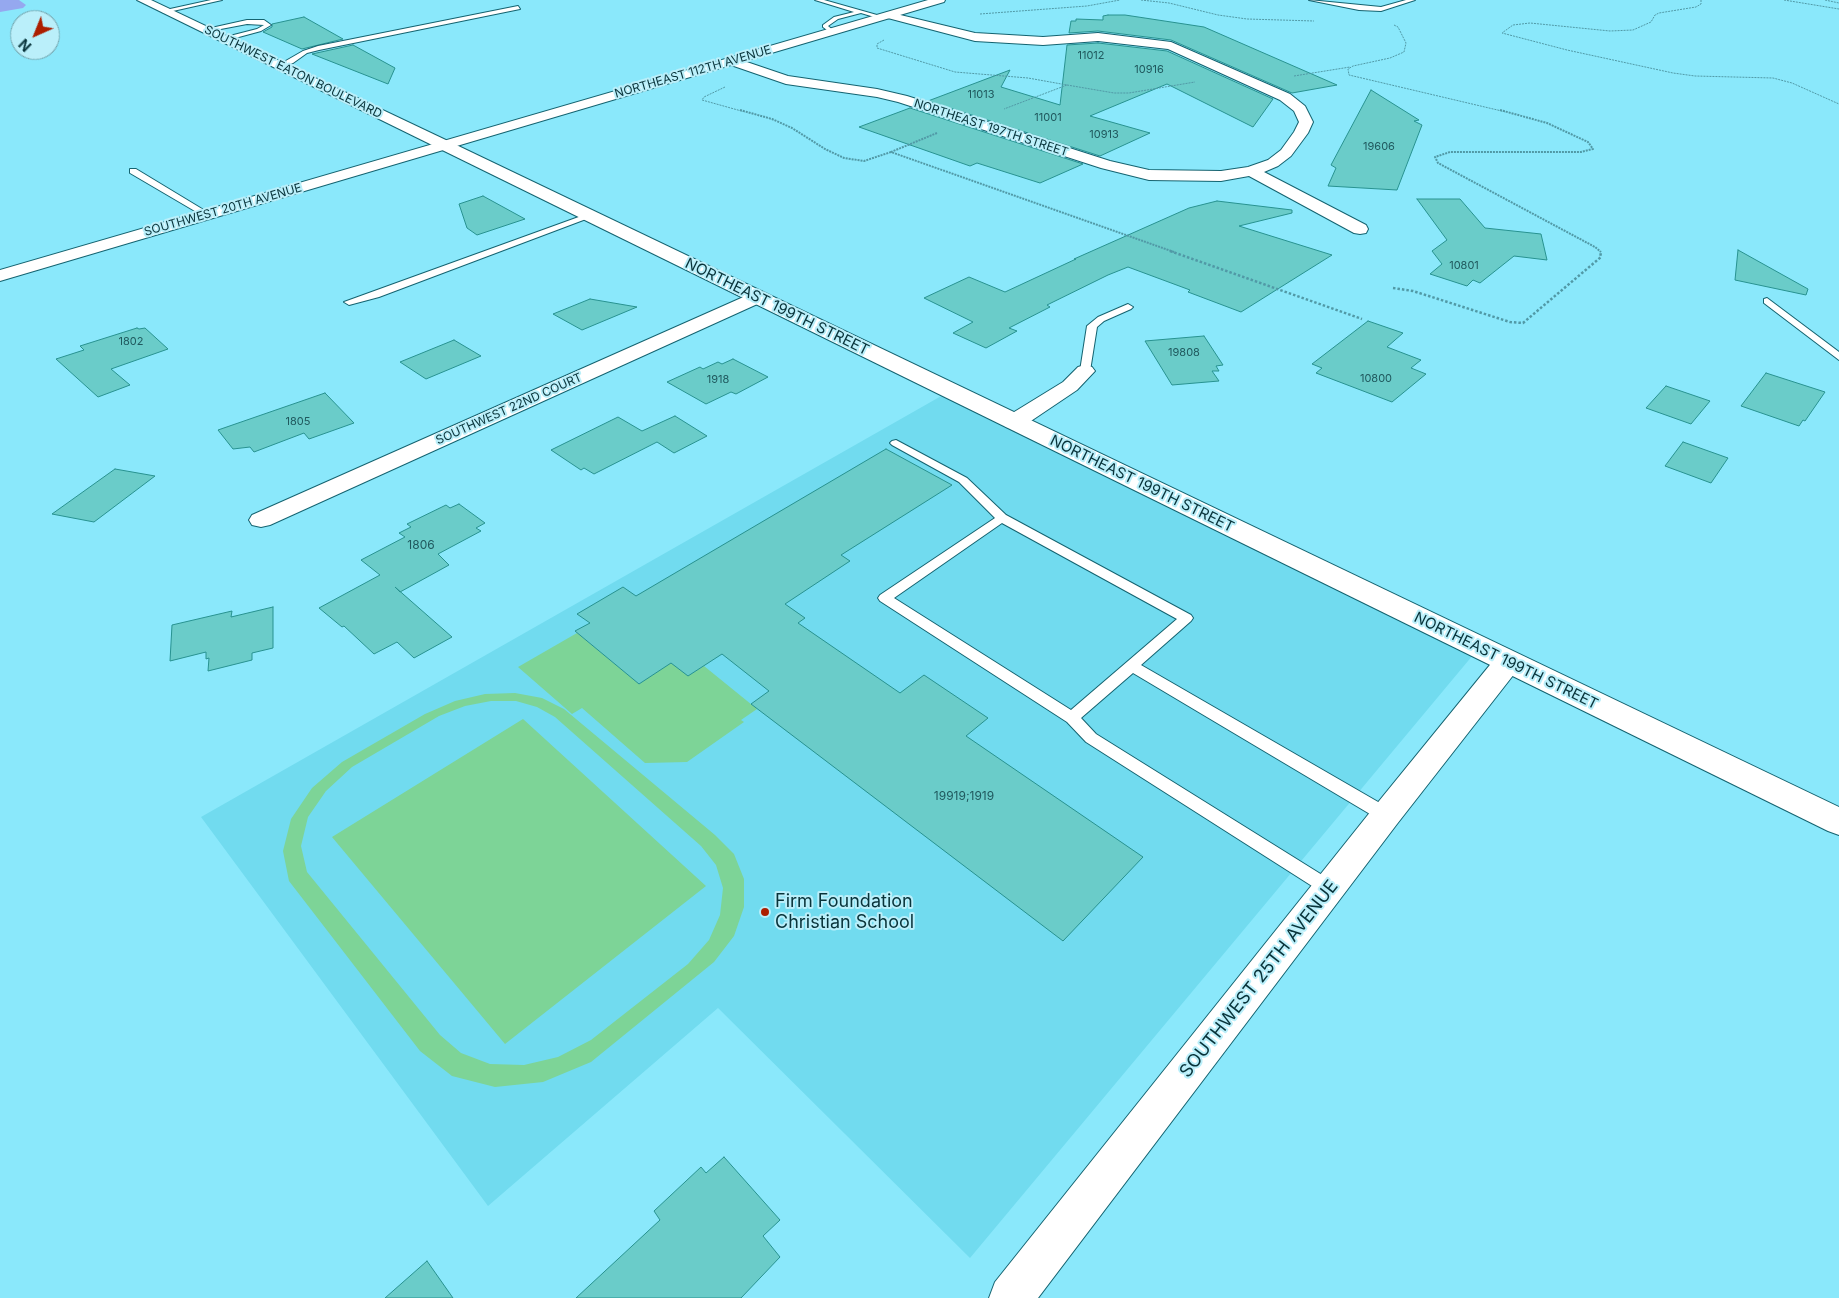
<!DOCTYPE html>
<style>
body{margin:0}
#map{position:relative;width:1839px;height:1298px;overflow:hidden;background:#8ae8fb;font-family:Inter,sans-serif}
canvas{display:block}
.north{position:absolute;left:10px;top:10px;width:50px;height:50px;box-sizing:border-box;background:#baeffa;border:1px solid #73a4ad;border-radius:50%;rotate:224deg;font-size:14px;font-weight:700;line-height:20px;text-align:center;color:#08333a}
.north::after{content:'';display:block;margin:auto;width:18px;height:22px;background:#ac1e00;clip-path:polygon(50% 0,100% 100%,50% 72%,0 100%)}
</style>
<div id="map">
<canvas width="1839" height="1298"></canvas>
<div class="north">N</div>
</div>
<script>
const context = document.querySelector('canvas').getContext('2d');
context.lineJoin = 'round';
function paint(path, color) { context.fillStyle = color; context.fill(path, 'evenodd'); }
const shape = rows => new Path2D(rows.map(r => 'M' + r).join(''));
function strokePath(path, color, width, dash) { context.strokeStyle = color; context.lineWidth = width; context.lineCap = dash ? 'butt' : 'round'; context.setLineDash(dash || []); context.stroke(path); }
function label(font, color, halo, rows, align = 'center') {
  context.font = font + ' Inter,sans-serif'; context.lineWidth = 4; context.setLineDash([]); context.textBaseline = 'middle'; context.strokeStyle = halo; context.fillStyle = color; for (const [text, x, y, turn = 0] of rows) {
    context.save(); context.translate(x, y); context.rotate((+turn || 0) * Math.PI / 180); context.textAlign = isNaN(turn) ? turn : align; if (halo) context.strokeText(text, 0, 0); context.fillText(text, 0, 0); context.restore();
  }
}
const built = shape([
 [943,395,1473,655,970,1258,718,1008,488,1206,201,817]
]);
const green = shape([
 [577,633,639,684,671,663,688,676,704,666,757,709,741,720,744,722,687,762,645,763,582,708,572,714,518,667],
 [515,693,542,698,564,709,715,835,734,854,744,879,744,907,734,936,714,962,591,1062,543,1082,495,1087,452,1076,420,1051,289,881,283,851,291,819,312,788,342,762,425,714,455,701,485,694],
 [491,701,516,701,537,707,555,717,701,846,716,865,723,888,720,915,709,940,688,964,591,1040,558,1057,524,1065,490,1064,461,1053,440,1035,307,872,301,846,308,817,326,791,352,767,439,716,465,706],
 [523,719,706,886,505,1044,332,837]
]);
const water = shape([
 [0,0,19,0,26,5,23,8,0,12]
]);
const building = shape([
 [1108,15,1125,15,1204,27,1337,85,1292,93,1171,40,1098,31,1069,33,1071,21,1076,21,1076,19,1103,20,1103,16,1108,15],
 [304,17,343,39,302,49,263,32,272,27,272,24,304,17],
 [1098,43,1167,51,1273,99,1253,127,1167,84,1090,116,1150,133,1100,156,928,101,1010,70,1001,87,1060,105,1067,45,1098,43],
 [353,45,395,68,388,84,312,54,353,45],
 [1371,90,1419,120,1414,121,1422,125,1397,190,1328,186,1336,168,1331,165,1371,90],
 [910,108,1083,164,1040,183,977,163,970,166,859,127,910,108],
 [483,196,525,219,477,235,467,228,459,204,483,196],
 [1417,199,1460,199,1485,228,1541,234,1547,260,1514,256,1480,283,1473,280,1467,286,1430,274,1442,264,1432,251,1447,240,1417,199],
 [1217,201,1292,210,1292,213,1239,226,1332,255,1241,312,1188,292,1190,290,1128,267,1108,275,1047,305,1050,307,1009,328,1017,331,986,348,953,333,973,322,924,298,969,277,1005,292,1076,259,1074,259,1189,208,1217,201],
 [1738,250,1808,289,1806,295,1735,280,1738,250],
 [590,299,637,307,582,330,553,314,590,299],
 [1368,321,1403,333,1387,347,1421,360,1411,368,1426,374,1392,402,1316,373,1322,368,1312,364,1368,321],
 [137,328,139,329,145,328,168,349,111,369,130,385,98,397,56,359,84,350,80,346,137,328],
 [1204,336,1223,365,1216,366,1219,371,1212,371,1219,381,1172,385,1145,341,1204,336],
 [454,340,481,356,426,379,400,362,454,340],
 [733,359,768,377,736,394,731,392,706,404,667,382,700,367,703,369,718,362,722,364,733,359],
 [1766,373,1825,392,1805,421,1803,420,1799,426,1741,406,1766,373],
 [1666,386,1710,401,1691,424,1646,408,1666,386],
 [325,393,354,423,309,439,304,433,254,452,250,447,233,449,218,430,325,393],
 [675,416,707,436,674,453,657,442,594,474,584,468,581,470,551,450,618,417,642,431,675,416],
 [1683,442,1728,458,1711,483,1665,466,1683,442],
 [886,449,952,485,841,555,850,561,785,604,805,618,798,623,900,693,924,675,988,718,966,736,1143,857,1063,941,751,704,769,691,722,654,688,676,671,663,639,684,575,631,590,623,577,614,623,587,636,596,886,449],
 [115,469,155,476,94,522,52,514,115,469],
 [459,504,485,523,476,528,481,531,438,554,449,565,400,592,395,587,452,637,414,658,397,642,374,654,344,626,342,627,319,608,380,575,361,560,405,537,399,533,411,527,407,524,446,505,450,508,459,504],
 [273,607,273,648,252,653,252,660,208,671,209,658,206,659,206,652,170,661,172,625,232,611,231,617,273,607],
 [724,1157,780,1220,763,1236,780,1257,741,1298,576,1298,660,1220,654,1211,701,1167,706,1173,724,1157],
 [427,1261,453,1298,385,1298,427,1261]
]);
const pathFar2 = shape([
 [1141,0,1169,3,1218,15,1247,19,1314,21],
 [1701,0,1701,4,1696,7,1659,13,1655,15,1651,22,1633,30,1610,31,1530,23,1513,25,1502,33,1567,50,1673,73,1695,76,1773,78,1792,83,1839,104],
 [1784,0,1839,9],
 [1825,0,1839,3],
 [980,14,1087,6,1120,0],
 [1394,25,1398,27,1406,43,1404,52,1390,58,1353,66,1348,69,1349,75,1506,112],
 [884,40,877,44,877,48,955,72,1028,78,1067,85,1004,109],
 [1294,76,1350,67],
 [1067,85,1114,93,1129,93,1195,82],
 [725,87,704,97,702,100,745,112]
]);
const pathFar1 = shape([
 [740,110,772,119,792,128,825,149,844,158,864,161,891,152],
 [1500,110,1547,123,1588,142,1593,149,1581,152,1450,152,1435,157,1438,163,1595,247,1601,252],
 [937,133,891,152,1174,252]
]);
const path = shape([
 [1170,251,1362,319],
 [1393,288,1413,291,1510,322,1523,323,1601,257,1600,251]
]);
const service = shape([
 [211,0,222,0,164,13,161,11,211,0],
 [815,0,824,0,884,17,881,19,861,13,838,19,828,26,835,32,832,34,823,27,823,25,834,17,854,12,815,0],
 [1309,0,1381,7,1406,0,1415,0,1381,11,1359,10,1309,0],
 [518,6,520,9,319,50,307,53,293,63,280,68,277,66,303,51,318,46,518,6],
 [247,20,264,20,271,25,261,31,224,41,222,38,257,29,264,25,247,24,205,32,202,30,247,20],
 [130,169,136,169,212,215,205,217,130,173,130,169],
 [587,214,594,216,379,297,349,305,344,302,587,214],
 [1767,298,1839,352,1839,360,1764,303,1764,299,1767,298],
 [1128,304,1133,307,1131,309,1104,321,1097,327,1090,371,1089,373,1081,373,1080,371,1087,326,1098,317,1128,304],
 [896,440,967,478,1006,515,1191,615,1193,618,1191,621,1141,665,1392,810,1394,815,1392,820,1386,821,1380,820,1133,673,1081,718,1096,734,1335,883,1337,888,1335,893,1329,895,1323,893,1086,742,1067,722,880,601,878,598,880,595,995,518,959,482,892,445,890,443,892,441,896,440],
 [1002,523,1177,619,1071,710,894,598,1002,523]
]);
const minor = shape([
 [888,12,975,33,1043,37,1098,33,1171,42,1290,94,1305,106,1313,122,1308,133,1291,156,1278,166,1264,172,1366,225,1368,229,1366,233,1360,234,1354,233,1249,176,1221,181,1149,180,1101,168,898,102,877,97,786,84,728,64,726,61,732,57,788,76,877,89,907,96,1110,161,1149,170,1221,171,1248,167,1268,160,1281,150,1294,132,1299,122,1294,111,1280,100,1168,49,1098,41,1043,45,975,41,884,17,882,15,888,12],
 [757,291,764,293,766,297,764,301,270,525,261,527,252,525,249,520,252,515,757,291],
 [1085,365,1092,367,1095,371,1077,390,1022,427,1014,428,1006,427,1003,422,1006,417,1063,382,1078,367,1085,365],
 [1508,652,1518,655,1522,662,1518,669,1397,824,1038,1298,989,1298,995,1282,1375,806,1498,655,1508,652]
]);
const tertiary = shape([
 [928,0,945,0,944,2,0,281,0,270,928,0]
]);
const secondary = shape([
 [137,0,151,0,450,142,1839,807,1839,835,1828,831,137,0]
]);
const markers = [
 [765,912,5,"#ac1e00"]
];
const farNumbernames = [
 ["11012",1091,56],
 ["10916",1149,70],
 ["11013",981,95],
 ["11001",1048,118],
 ["10913",1104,135],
 ["19606",1379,147],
 ["10801",1464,266],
 ["1802",131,342],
 ["19808",1184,353],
 ["10800",1376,379],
 ["1918",718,380],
 ["1805",298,422]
];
const farStreetnames = [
 ["SOUTHWEST EATON BOULEVARD",293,72,26],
 ["NORTHEAST 112TH AVENUE",693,72,-16],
 ["NORTHEAST 197TH STREET",991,128,18],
 ["SOUTHWEST 20TH AVENUE",223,210,-16],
 ["SOUTHWEST 22ND COURT",509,409,-24]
];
const numberNames = [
 ["1806",421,545],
 ["19919;1919",964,796]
];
const streetNames = [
 ["NORTHEAST 199TH STREET",777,307,26],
 ["NORTHEAST 199TH STREET",1142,484,26],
 ["NORTHEAST 199TH STREET",1506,661,26]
];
const nearPoinames = [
 ["Firm Foundation",775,902],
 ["Christian School",775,923]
];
const nearStreetnames = [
 ["SOUTHWEST 25TH AVENUE",1259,979,-52]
];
paint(built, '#71dbef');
paint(green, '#7dd497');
paint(water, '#95a8ef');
paint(building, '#6accc9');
strokePath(building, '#289290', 1);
strokePath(service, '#146370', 2);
strokePath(minor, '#146370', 2);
strokePath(tertiary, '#146370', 2);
strokePath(secondary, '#146370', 2);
strokePath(pathFar2, '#5199a6', 1, [2, 1]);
strokePath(pathFar1, '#5199a6', 2, [2, 1]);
strokePath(path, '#5199a6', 2.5, [2.5, 2]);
paint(service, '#fff');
paint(minor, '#fff');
paint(tertiary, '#fff');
paint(secondary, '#fff');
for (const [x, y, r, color] of markers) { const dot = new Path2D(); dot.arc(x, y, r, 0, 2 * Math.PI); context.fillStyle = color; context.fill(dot); strokePath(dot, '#baeffa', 2); }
label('11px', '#20595e', null, farNumbernames);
label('12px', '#08333a', '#baeffa', farStreetnames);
label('12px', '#20595e', null, numberNames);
label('15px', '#08333a', '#baeffa', streetNames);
label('18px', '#08333a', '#baeffa', nearPoinames, 'left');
label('18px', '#08333a', '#baeffa', nearStreetnames);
</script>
